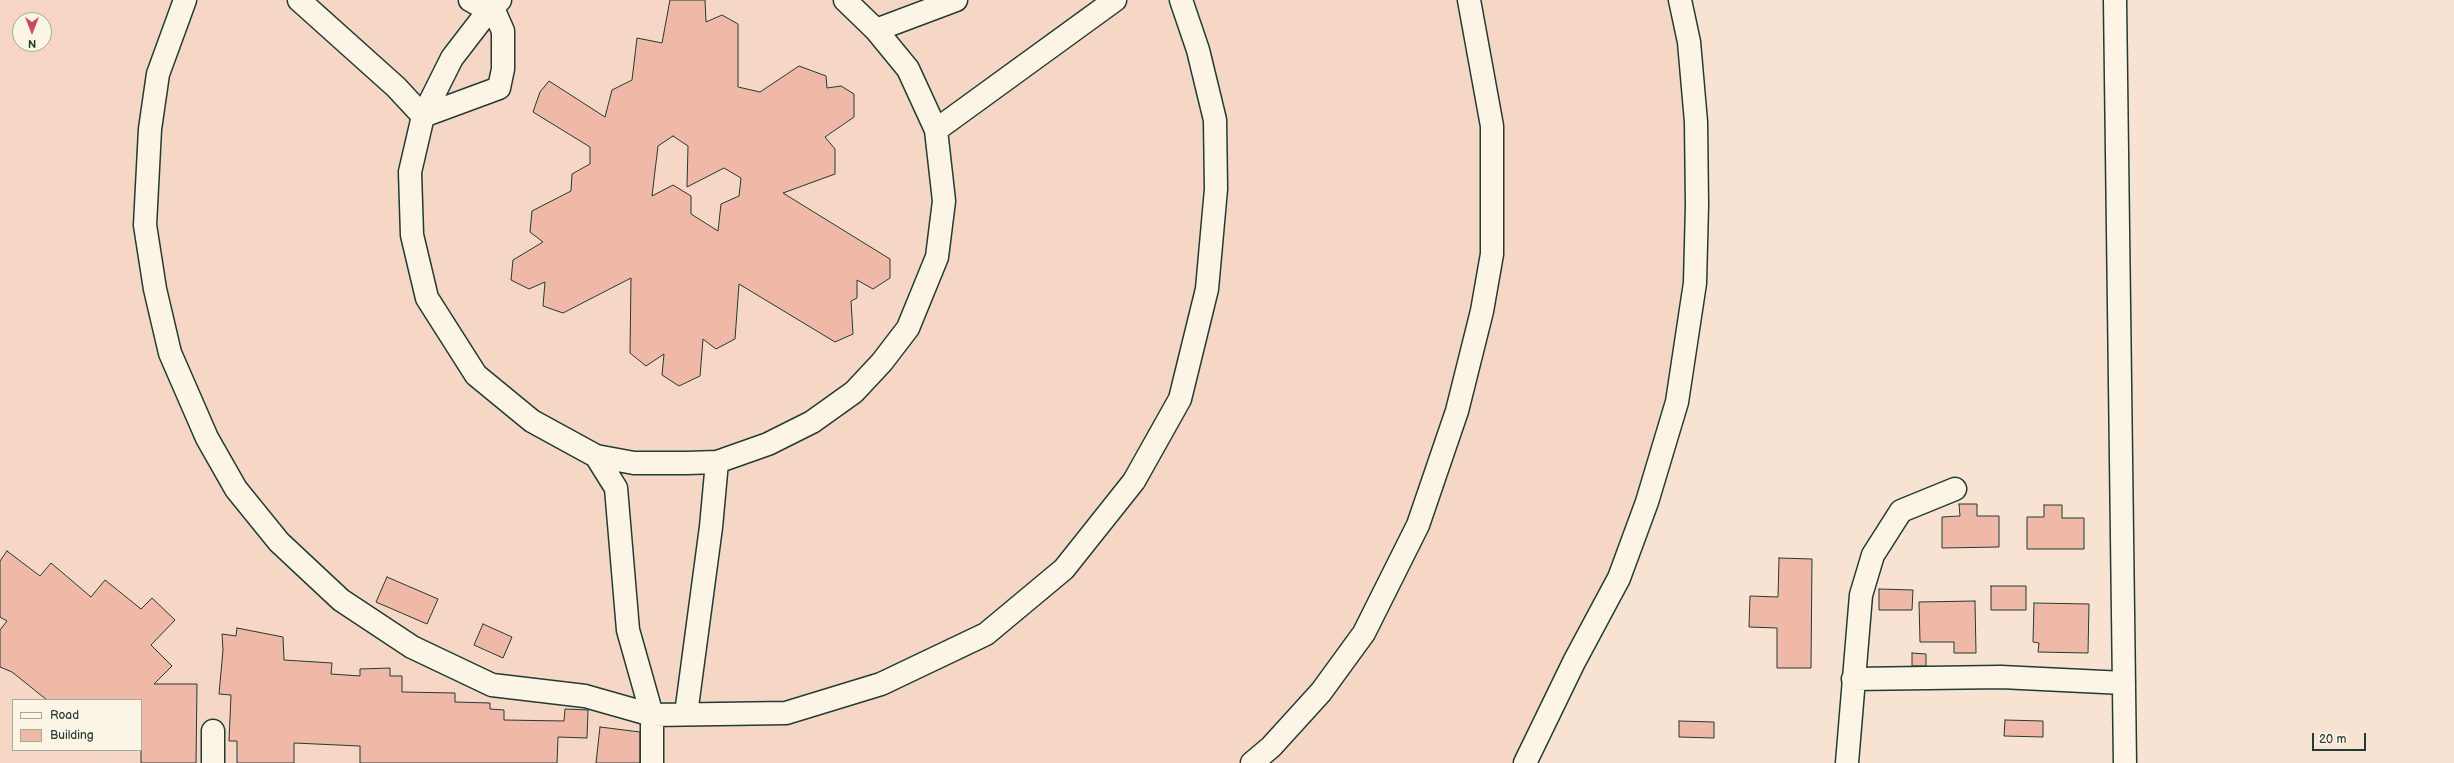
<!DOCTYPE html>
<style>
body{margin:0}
#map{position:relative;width:2454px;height:763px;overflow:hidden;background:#f8e3d2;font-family:"Balsamiq Sans",sans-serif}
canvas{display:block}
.legend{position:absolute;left:12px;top:699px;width:130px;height:52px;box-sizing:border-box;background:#fcf5e5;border:1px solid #a4ab9e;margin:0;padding:5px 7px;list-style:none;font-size:12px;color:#1f3d34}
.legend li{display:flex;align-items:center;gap:8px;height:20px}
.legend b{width:20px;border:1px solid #a4ab9e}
.north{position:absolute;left:12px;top:12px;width:40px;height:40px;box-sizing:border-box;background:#fcf5e5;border:1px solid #a4ab9e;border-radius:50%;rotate:180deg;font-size:11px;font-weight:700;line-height:16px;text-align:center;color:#1f3d34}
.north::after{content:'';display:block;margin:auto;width:14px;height:18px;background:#d1495b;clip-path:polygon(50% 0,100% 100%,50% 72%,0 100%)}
.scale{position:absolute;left:2312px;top:733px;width:54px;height:18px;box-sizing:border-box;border:2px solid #1f3d34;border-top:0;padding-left:5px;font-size:12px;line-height:14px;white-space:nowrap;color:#1f3d34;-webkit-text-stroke:3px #fcf5e5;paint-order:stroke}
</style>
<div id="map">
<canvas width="2454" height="763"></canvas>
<ul class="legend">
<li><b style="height:5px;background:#fcf5e5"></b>Road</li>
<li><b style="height:11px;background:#f0b8a7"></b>Building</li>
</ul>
<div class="north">N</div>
<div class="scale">20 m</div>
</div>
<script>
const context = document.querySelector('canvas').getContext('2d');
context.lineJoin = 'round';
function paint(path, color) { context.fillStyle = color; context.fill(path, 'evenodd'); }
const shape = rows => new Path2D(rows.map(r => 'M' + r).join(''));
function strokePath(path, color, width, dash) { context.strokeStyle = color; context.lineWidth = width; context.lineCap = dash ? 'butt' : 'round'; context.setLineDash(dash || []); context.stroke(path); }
const built = shape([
 [0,0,1689,0,1698,248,1666,448,1536,763,0,763],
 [20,20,44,20,44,44,20,44],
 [13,700,141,700,141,750,13,750]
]);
const building = shape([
 [670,0,705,0,706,22,722,15,738,24,738,87,760,92,799,66,826,76,827,88,841,86,854,94,854,117,825,137,835,149,835,174,783,193,890,259,890,278,873,289,857,280,857,298,851,301,853,334,835,342,739,284,735,339,716,349,703,339,700,376,679,386,662,375,664,354,646,366,630,353,631,278,563,313,543,306,545,282,529,289,511,280,513,260,543,242,530,232,532,211,571,191,572,174,590,164,590,147,533,112,540,92,549,81,605,117,612,90,632,80,637,38,662,43,670,0],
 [673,136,688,146,687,187,724,168,741,178,739,196,721,204,718,231,691,214,691,196,673,185,652,196,658,146,673,136],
 [1959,504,1977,504,1977,516,1999,516,1999,547,1942,548,1942,517,1960,516,1959,504],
 [2044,505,2062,505,2062,518,2084,518,2084,549,2027,549,2027,517,2044,517,2044,505],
 [7,551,40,576,51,563,91,597,105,580,141,609,152,598,175,620,151,645,172,666,154,684,197,684,196,763,141,763,141,700,47,700,12,672,0,667,0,630,7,621,0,617,0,561,7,551],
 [1779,558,1812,559,1811,668,1777,668,1777,628,1749,627,1750,596,1778,597,1779,558],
 [387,577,438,599,427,624,376,602,387,577],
 [1991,586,2026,586,2026,610,1991,610,1991,586],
 [1879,589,1913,590,1912,610,1879,610,1879,589],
 [1975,601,1976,653,1954,653,1954,642,1920,642,1919,602,1975,601],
 [2034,603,2089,604,2088,653,2038,652,2039,643,2033,642,2034,603],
 [483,624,512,637,503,658,474,645,483,624],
 [237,628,283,637,284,660,332,663,331,674,360,676,360,669,390,668,390,676,402,676,402,692,455,693,455,702,490,703,490,709,504,710,504,720,564,721,565,709,588,710,587,738,558,737,557,763,360,763,360,746,294,743,294,763,237,763,237,741,229,741,231,695,219,694,223,650,222,634,236,636,237,628],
 [1912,653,1926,654,1926,666,1912,666,1912,653],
 [2005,720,2043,721,2043,737,2004,736,2005,720],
 [1679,721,1714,722,1714,738,1679,737,1679,721],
 [600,727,640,732,640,763,596,763,600,727]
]);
const minor = shape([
 [185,0,158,74,150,129,145,225,155,289,170,353,207,438,236,489,279,542,341,600,412,647,492,685,585,696,652,715,786,713,881,684,986,634,1064,569,1134,481,1180,399,1207,289,1216,189,1215,120,1198,50,1181,0],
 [299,0,396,87,423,116,499,88,503,69,503,31,496,15,470,0],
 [500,0,489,10,452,58,423,116,410,172,412,235,427,298,476,375,532,421,596,456,634,463,687,463,717,462,768,444,812,422,854,392,882,362,908,328,937,257,944,201,936,130,908,69,876,30,845,0],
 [2115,0,2125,763],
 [876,30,956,0],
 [936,130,1115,0],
 [596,456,616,488,628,630,652,715,652,763],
 [1853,679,2001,677,2124,683],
 [686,714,711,527,717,462],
 [213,763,213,731],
 [1252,763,1271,747,1321,692,1364,633,1418,525,1457,411,1482,311,1492,254,1492,126,1469,0],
 [1525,763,1574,662,1619,578,1647,502,1677,402,1695,283,1697,205,1696,122,1689,42,1680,0],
 [1847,763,1861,595,1873,555,1901,511,1955,489]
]);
paint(built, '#f6d6c5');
paint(building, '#f0b8a7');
strokePath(building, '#1f3d34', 1);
strokePath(minor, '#1f3d34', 25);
strokePath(minor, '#fcf5e5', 22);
</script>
